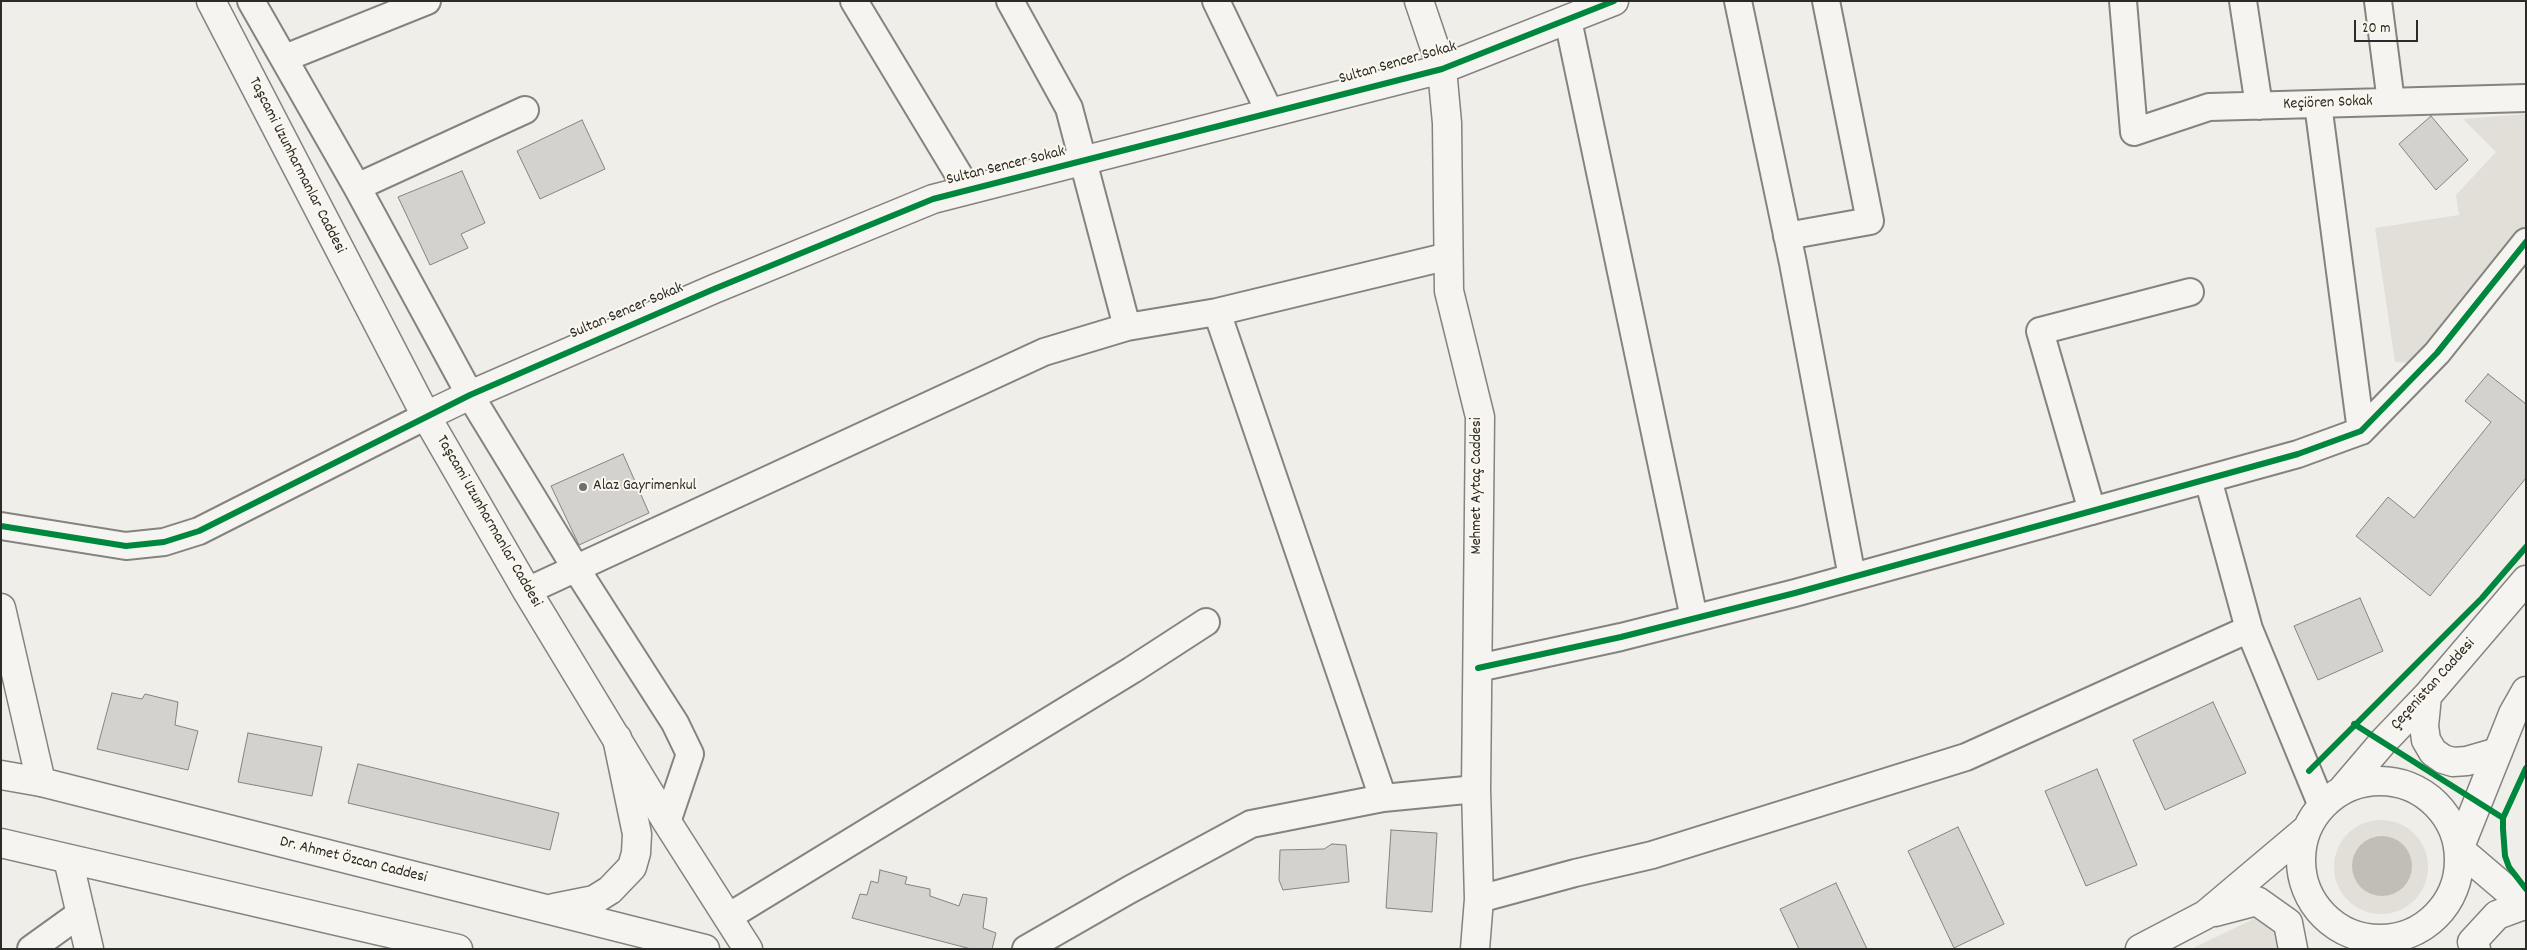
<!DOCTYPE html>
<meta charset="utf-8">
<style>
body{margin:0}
#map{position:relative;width:2527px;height:950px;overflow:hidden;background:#f0eee8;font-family:Dekko,sans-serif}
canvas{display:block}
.frame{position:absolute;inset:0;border:2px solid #2b2b2b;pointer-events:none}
.scale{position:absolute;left:2354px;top:20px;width:64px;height:22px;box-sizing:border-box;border:2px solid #2b2b2b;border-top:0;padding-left:6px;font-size:15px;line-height:18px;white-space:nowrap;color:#2b2b2b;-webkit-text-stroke:4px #fbf7ec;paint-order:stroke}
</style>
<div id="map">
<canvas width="2527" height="950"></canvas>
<div class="frame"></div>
<div class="scale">20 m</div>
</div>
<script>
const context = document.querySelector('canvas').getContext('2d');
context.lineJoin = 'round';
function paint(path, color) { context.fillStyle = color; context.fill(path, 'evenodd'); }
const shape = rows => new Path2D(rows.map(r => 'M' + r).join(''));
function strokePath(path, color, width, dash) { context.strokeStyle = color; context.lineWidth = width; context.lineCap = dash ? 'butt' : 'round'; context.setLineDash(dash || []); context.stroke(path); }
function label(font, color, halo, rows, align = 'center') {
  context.font = font + ' Dekko,sans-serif'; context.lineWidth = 4; context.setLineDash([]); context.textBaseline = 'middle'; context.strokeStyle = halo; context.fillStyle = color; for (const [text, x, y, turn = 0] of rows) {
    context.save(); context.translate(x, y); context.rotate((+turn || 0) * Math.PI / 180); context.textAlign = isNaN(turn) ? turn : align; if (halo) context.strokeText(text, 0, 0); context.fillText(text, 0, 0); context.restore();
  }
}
const built = shape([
 [2526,114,2526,226,2414,363,2395,362,2375,228,2459,215,2456,195,2496,152,2463,119],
 '2334 867a47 47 0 1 1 94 0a47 47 0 1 1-94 0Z',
 [2262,915,2282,938,2282,949,2191,949]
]);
const water = shape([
 '2352 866a30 30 0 1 1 60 0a30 30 0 1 1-60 0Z'
]);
const building = shape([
 [2431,116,2468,160,2436,190,2399,144,2431,116],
 [582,120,605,169,540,199,517,151,582,120],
 [462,171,485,223,461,234,468,248,430,265,398,197,462,171],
 [2488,374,2526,404,2526,478,2430,596,2356,536,2388,497,2414,518,2491,422,2465,401,2488,374],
 [623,454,649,513,579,545,551,486,623,454],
 [2360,598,2383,651,2318,680,2294,626,2360,598],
 [112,693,142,699,145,694,178,702,175,725,198,731,188,770,97,749,112,693],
 [2213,702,2246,773,2165,810,2133,740,2213,702],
 [248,733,322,747,312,796,238,782,248,733],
 [358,764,559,813,550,850,348,803,358,764],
 [2097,769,2137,865,2086,886,2045,791,2097,769],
 [1958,827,2004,924,1954,948,1908,851,1958,827],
 [1391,830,1437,833,1432,912,1386,908,1391,830],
 [1332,844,1346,845,1349,882,1283,890,1279,880,1280,850,1324,849,1332,844],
 [880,870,907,877,905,884,930,889,930,896,959,906,963,894,987,898,983,928,996,933,992,949,971,949,852,918,860,894,867,895,871,881,878,883,880,870],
 [1836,883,1867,949,1799,949,1780,909,1836,883]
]);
const street = shape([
 [251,1,357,187,470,395,575,567,675,723,690,754,667,822],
 [854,1,968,190],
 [1010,1,1069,108,1127,327],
 [1216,1,1270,113],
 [1738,1,1793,263,1852,577],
 [2123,1,2134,132,2209,107,2526,98],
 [2243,1,2259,106],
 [2378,1,2391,102],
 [1568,20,1694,618],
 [285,58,427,1],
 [2318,104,2361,431],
 [357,187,525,110],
 [1787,236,1870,221,1826,1],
 [1217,312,1383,798],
 [2208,479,2249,629,2322,806],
 [2092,511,2040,331,2190,292],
 [1,526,126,546,164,542,199,531,426,416],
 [527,591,1044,352,1127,327,1217,312,1449,256],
 [1478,668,1621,637,1795,593,2298,454,2361,431,2437,353,2526,242],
 [1479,899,1575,873,1652,855,1966,757,2249,629],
 [728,917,1132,670,1206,622],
 [31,949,81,913],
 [1026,949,1129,890,1251,824,1383,798,1476,789]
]);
const secondary = shape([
 [211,1,426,416,527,591,667,822,748,949],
 [1419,1,1442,69,1447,123,1449,291,1480,417,1476,789,1479,899,1475,949],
 [426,416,470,395,714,289,933,199,1442,69,1614,1],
 [1,608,41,782],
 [68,859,89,949]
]);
const primary = shape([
 [2427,696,2424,726,2426,740,2433,752,2443,759,2453,762,2467,761,2498,752],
 [1,775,41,782,705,949],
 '2301 860a79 79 0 1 1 158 0a79 79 0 1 1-158 0Z',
 [2342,790,2383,742,2427,696,2526,580],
 [1,843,458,949],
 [2459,849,2513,714,2526,691],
 [2459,849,2526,906],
 [554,908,594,900,610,890,632,867,636,853,637,834,617,738],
 [2215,912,2257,901,2288,923,2293,949],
 [2140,949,2205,915,2307,829],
 [2476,949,2472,942,2497,915,2524,905]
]);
const cycleway = shape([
 [1,526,126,546,164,542,199,531,470,395,714,289,933,199,1442,69,1614,1],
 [1478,668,1621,637,1795,593,2298,454,2361,431,2437,353,2526,242],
 [2354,724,2503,818],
 [2526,768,2503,818,2503,829,2505,856,2509,867,2526,889],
 [2309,771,2482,598,2526,547]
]);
const markers = [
 [583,487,5,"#706f6d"]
];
const streetNames = [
 ["Sultan Sencer Sokak",1398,64,-16],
 ["Keçiören Sokak",2328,104,-2],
 ["Taşcami Uzunharmanlar Caddesi",296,166,63],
 ["Sultan Sencer Sokak",1006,167,-14],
 ["Sultan Sencer Sokak",627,312,-23],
 ["Mehmet Aytaç Caddesi",1478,486,-90],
 ["Taşcami Uzunharmanlar Caddesi",488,522,60],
 ["Çeçenistan Caddesi",2434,685,-48],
 ["Dr. Ahmet Özcan Caddesi",353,861,14]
];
const poiNames = [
 ["Alaz Gayrimenkul",593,487]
];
paint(built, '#e1dfd7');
paint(water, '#c0beb7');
paint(building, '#d4d2ce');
strokePath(building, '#848380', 1);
strokePath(street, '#848380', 30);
strokePath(secondary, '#848380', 31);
strokePath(primary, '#848380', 31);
strokePath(street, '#f5f4f0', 26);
strokePath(secondary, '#f5f4f0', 28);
strokePath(primary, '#f5f4f0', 28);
strokePath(cycleway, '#00873e', 6);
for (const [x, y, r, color] of markers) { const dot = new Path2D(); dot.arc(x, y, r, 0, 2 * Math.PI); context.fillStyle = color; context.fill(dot); strokePath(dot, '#fbf7ec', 2); }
label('16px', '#2b2b2b', '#fbf7ec', streetNames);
label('16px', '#2b2b2b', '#fbf7ec', poiNames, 'left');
</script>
